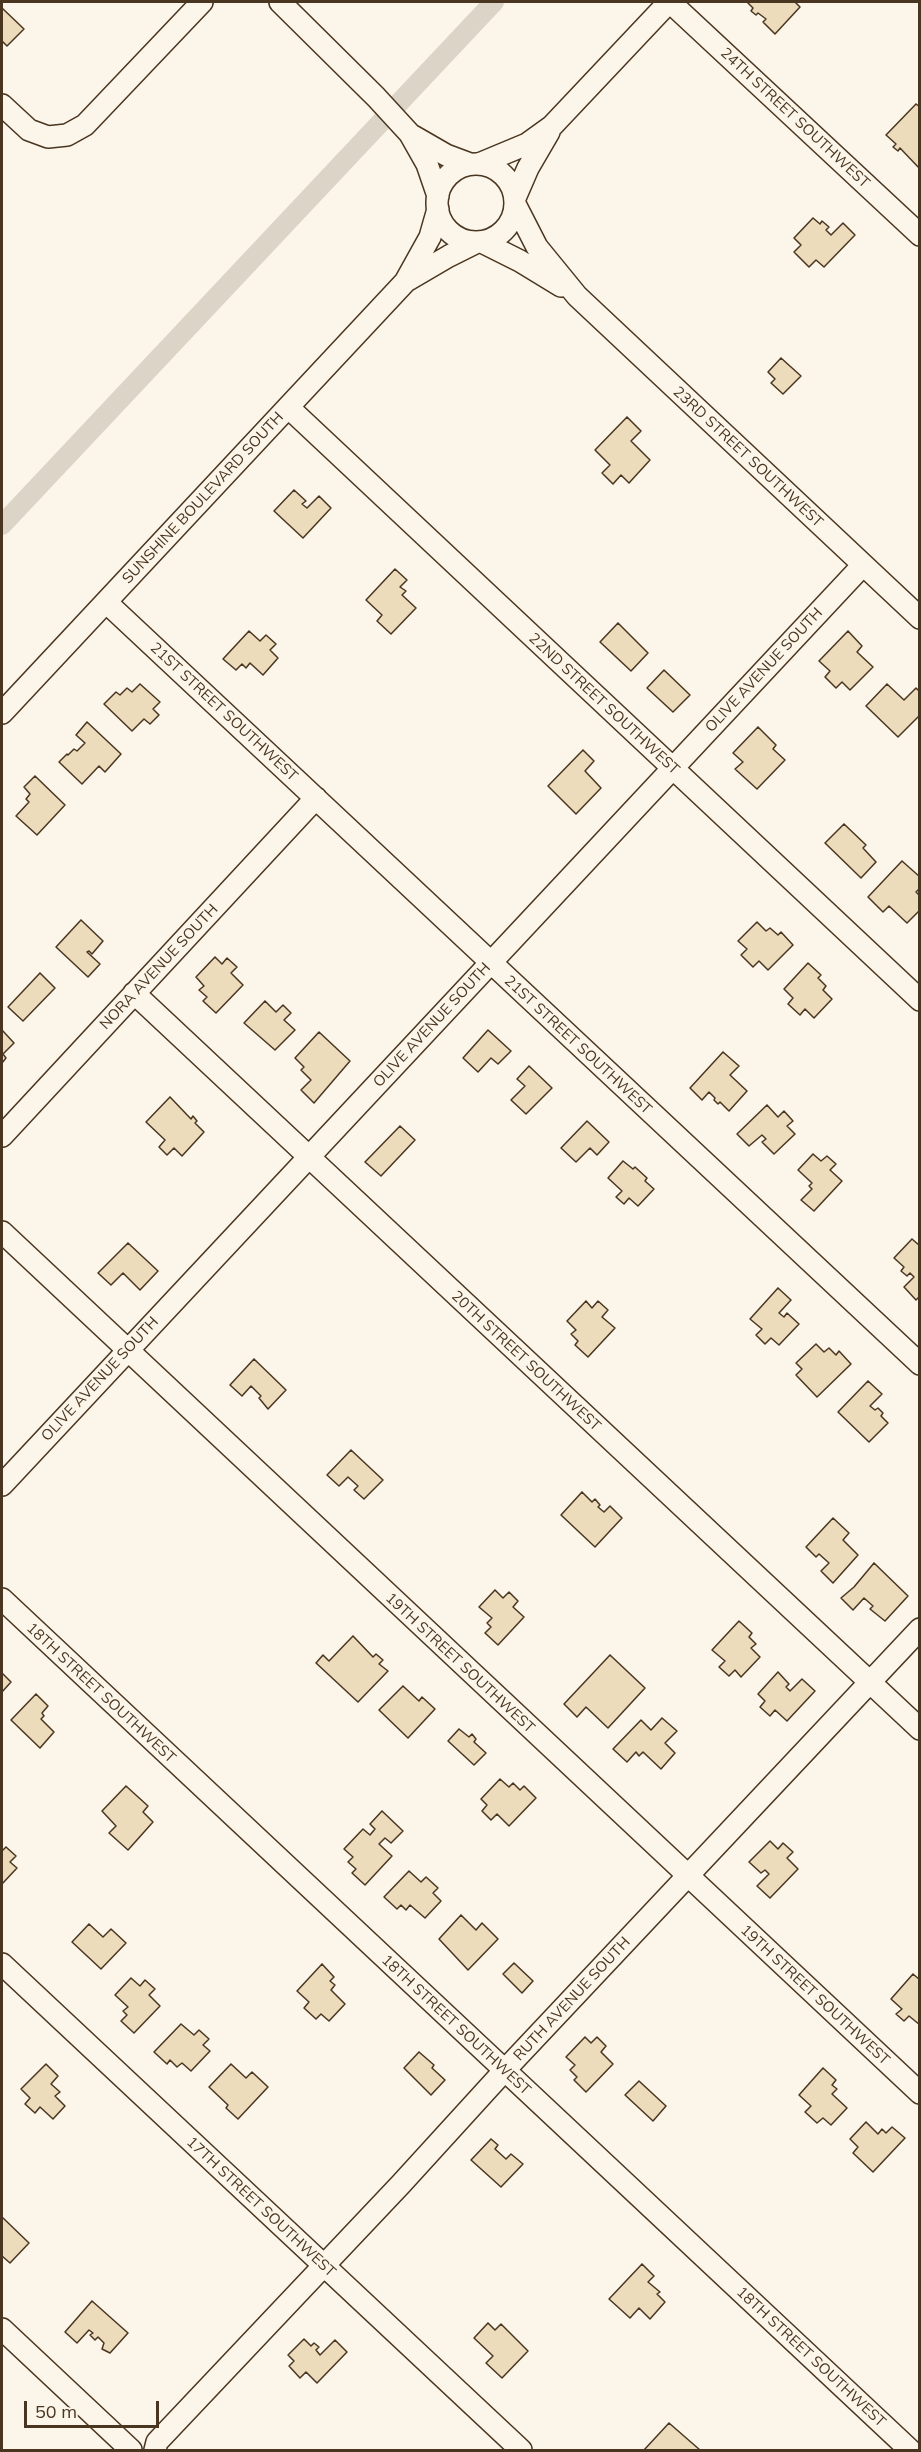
<!DOCTYPE html>
<style>
body{margin:0}
#map{position:relative;width:921px;height:2452px;overflow:hidden;background:#fbf6e9;font-family:Mulish,sans-serif}
canvas{display:block}
.frame{position:absolute;inset:0;border:3px solid #4a3520;pointer-events:none}
.scale{position:absolute;left:24px;top:2401px;width:135px;height:27px;box-sizing:border-box;border:3px solid #4a3520;border-top:0;padding-left:8px;font-size:18px;line-height:21px;white-space:nowrap;color:#4a3520;-webkit-text-stroke:4px #fbf6e9;paint-order:stroke}
</style>
<div id="map">
<canvas width="921" height="2452"></canvas>
<div class="frame"></div>
<div class="scale">50 m</div>
</div>
<script>
const context = document.querySelector('canvas').getContext('2d');
context.lineJoin = 'round';
const shape = rows => new Path2D(rows.map(r => 'M' + r).join(''));
function strokePath(path, color, width, dash) { context.strokeStyle = color; context.lineWidth = width; context.lineCap = dash ? 'butt' : 'round'; context.setLineDash(dash || []); context.stroke(path); }
function paint(path, color) { context.fillStyle = color; context.fill(path, 'evenodd'); }
function label(font, color, halo, rows, align = 'center') {
  context.font = font + ' Mulish,sans-serif'; context.lineWidth = 4.5; context.setLineDash([]); context.textBaseline = 'middle'; context.strokeStyle = halo; context.fillStyle = color; for (const [text, x, y, turn = 0] of rows) {
    context.save(); context.translate(x, y); context.rotate((+turn || 0) * Math.PI / 180); context.textAlign = isNaN(turn) ? turn : align; if (halo) context.strokeText(text, 0, 0); context.fillText(text, 0, 0); context.restore();
  }
}
const canal = shape([
 [2,525,494,2]
]);
const building = shape([
 [747,2,795,2,800,7,775,34,763,22,766,19,758,13,756,15,751,11,753,8,747,2],
 [2,8,24,29,7,46,2,41,2,8],
 [916,104,920,107,920,169,900,148,898,151,893,147,896,144,886,135,916,104],
 [813,218,820,224,822,221,829,227,826,230,831,235,843,223,855,235,824,267,816,260,809,267,794,252,801,245,794,238,813,218],
 [781,358,801,376,783,394,771,383,775,379,768,372,781,358],
 [627,417,641,431,631,441,650,460,629,483,621,475,613,484,602,473,610,465,595,450,627,417],
 [294,490,306,501,302,504,307,508,319,496,331,508,303,538,274,511,294,490],
 [395,569,407,580,400,587,406,591,402,595,416,608,391,634,377,621,382,615,366,600,395,569],
 [618,623,648,653,631,671,600,642,618,623],
 [249,631,260,641,266,635,276,644,270,650,278,658,263,675,250,663,246,668,242,664,236,670,223,659,249,631],
 [848,631,862,646,857,652,873,667,850,690,842,682,836,688,825,677,830,671,819,661,848,631],
 [664,670,690,695,673,712,647,688,664,670],
 [140,684,160,702,153,709,159,715,150,724,144,719,132,731,104,704,116,692,120,695,127,688,132,692,140,684],
 [887,684,904,700,916,688,920,692,920,715,898,737,866,706,887,684],
 [87,722,121,754,105,772,99,766,82,784,59,762,67,754,68,755,74,749,77,751,85,743,76,735,87,722],
 [758,727,776,745,773,749,785,760,757,789,735,769,743,762,733,753,758,727],
 [583,750,594,761,585,771,601,788,576,814,548,786,583,750],
 [35,776,65,805,37,835,16,816,29,802,26,799,30,794,24,787,35,776],
 [844,824,866,845,863,848,876,862,861,878,825,843,844,824],
 [902,861,920,877,920,888,916,892,920,896,920,910,907,923,889,906,883,912,868,897,902,861],
 [81,920,103,941,92,954,89,951,87,952,100,964,88,977,56,947,81,920],
 [757,922,766,931,770,928,778,935,781,932,793,945,768,970,759,961,753,967,741,955,747,949,738,941,757,922],
 [215,957,222,964,227,958,237,967,231,973,243,985,216,1013,203,1001,207,997,199,990,204,986,196,977,215,957],
 [808,963,821,975,818,978,826,986,823,990,832,999,814,1018,805,1009,800,1015,788,1004,793,998,784,989,808,963],
 [40,973,55,988,23,1021,8,1007,40,973],
 [265,1001,276,1012,283,1005,291,1013,284,1020,295,1030,275,1050,244,1023,265,1001],
 [2,1030,14,1043,3,1054,6,1058,2,1063,2,1030],
 [488,1030,511,1051,498,1064,491,1058,478,1072,463,1058,488,1030],
 [319,1032,350,1061,314,1103,301,1090,311,1080,301,1070,304,1067,295,1058,319,1032],
 [723,1052,739,1066,730,1075,747,1091,729,1111,720,1102,718,1104,714,1100,715,1098,709,1092,702,1100,690,1088,723,1052],
 [529,1066,552,1088,526,1114,511,1100,525,1086,517,1079,529,1066],
 [170,1097,191,1119,193,1116,197,1121,195,1123,204,1132,182,1156,174,1148,167,1155,159,1147,165,1140,146,1122,170,1097],
 [767,1105,778,1117,784,1111,793,1121,787,1126,795,1134,774,1154,762,1142,766,1139,762,1135,749,1146,737,1134,767,1105],
 [587,1121,609,1142,597,1155,590,1148,576,1162,561,1148,587,1121],
 [400,1126,415,1140,381,1176,365,1162,400,1126],
 [813,1154,821,1161,827,1156,836,1164,830,1170,842,1181,814,1211,801,1200,812,1189,809,1186,812,1183,798,1170,813,1154],
 [623,1161,633,1169,635,1167,647,1178,645,1181,654,1189,638,1206,629,1198,624,1204,616,1197,622,1191,608,1178,623,1161],
 [912,1239,920,1246,920,1296,916,1300,904,1287,914,1277,910,1273,907,1276,901,1271,904,1267,894,1258,912,1239],
 [128,1243,158,1271,140,1290,123,1273,111,1285,98,1273,128,1243],
 [778,1288,791,1300,779,1313,784,1317,787,1313,799,1324,779,1345,771,1338,765,1344,756,1335,762,1329,750,1319,778,1288],
 [586,1301,592,1308,598,1301,608,1310,602,1317,615,1328,588,1357,575,1345,578,1341,571,1334,576,1330,567,1321,586,1301],
 [816,1344,824,1352,829,1348,836,1355,839,1351,851,1364,817,1397,796,1375,802,1369,796,1363,816,1344],
 [254,1359,286,1390,268,1409,259,1398,261,1396,251,1386,242,1396,230,1385,254,1359],
 [868,1381,882,1394,870,1406,875,1410,878,1408,883,1413,881,1416,888,1423,869,1442,838,1412,868,1381],
 [351,1450,383,1480,364,1499,354,1490,358,1486,348,1477,339,1486,327,1475,351,1450],
 [582,1492,592,1502,595,1499,600,1505,598,1507,604,1512,610,1506,622,1518,595,1547,561,1515,582,1492],
 [833,1518,849,1533,843,1540,858,1555,833,1583,821,1571,829,1563,819,1554,816,1557,806,1547,833,1518],
 [874,1563,908,1596,885,1621,870,1609,873,1606,864,1598,853,1610,841,1598,854,1587,874,1563],
 [495,1590,503,1598,509,1592,518,1601,513,1607,524,1617,498,1645,485,1633,491,1627,487,1623,492,1618,479,1607,495,1590],
 [739,1621,752,1633,749,1637,756,1644,751,1648,760,1657,741,1677,735,1670,729,1676,719,1667,725,1661,712,1650,739,1621],
 [353,1636,373,1657,376,1654,383,1660,379,1664,388,1671,358,1702,316,1663,323,1655,329,1661,353,1636],
 [610,1655,645,1688,608,1728,586,1707,577,1717,564,1704,610,1655],
 [778,1672,789,1684,786,1687,790,1691,802,1679,815,1691,787,1721,775,1710,770,1716,760,1707,765,1701,758,1694,778,1672],
 [2,1673,11,1682,2,1692,2,1673],
 [403,1686,419,1701,422,1697,435,1709,408,1738,379,1710,403,1686],
 [36,1694,48,1706,42,1713,44,1716,41,1719,54,1732,40,1748,11,1720,36,1694],
 [662,1718,677,1731,665,1743,675,1753,661,1769,643,1752,639,1756,636,1752,627,1762,613,1749,641,1720,651,1730,662,1718],
 [459,1729,469,1737,472,1734,476,1739,474,1742,486,1753,474,1765,448,1741,459,1729],
 [500,1779,509,1787,513,1783,520,1790,524,1786,536,1798,509,1826,497,1814,491,1820,482,1811,487,1805,481,1799,500,1779],
 [126,1786,148,1806,143,1812,153,1822,128,1850,109,1833,116,1826,102,1811,126,1786],
 [382,1811,403,1831,391,1843,385,1838,379,1844,392,1856,365,1885,352,1873,356,1869,348,1862,353,1857,344,1849,363,1829,370,1835,375,1829,370,1824,382,1811],
 [770,1841,778,1849,783,1843,793,1852,787,1858,798,1869,770,1898,757,1886,769,1874,765,1870,761,1873,749,1862,770,1841],
 [6,1847,16,1856,10,1862,17,1868,2,1884,2,1851,6,1847],
 [409,1871,421,1882,426,1877,438,1888,433,1893,441,1901,425,1918,410,1905,406,1910,401,1905,397,1909,384,1897,409,1871],
 [461,1915,476,1930,482,1923,498,1939,468,1970,439,1939,461,1915],
 [89,1924,103,1937,111,1929,126,1943,101,1969,72,1942,89,1924],
 [514,1963,533,1981,522,1993,503,1974,514,1963],
 [322,1964,334,1977,330,1981,335,1985,331,1990,345,2004,329,2021,321,2014,316,2019,304,2008,309,2002,297,1991,322,1964],
 [913,1974,920,1980,920,2025,909,2016,904,2021,896,2014,902,2009,891,1999,913,1974],
 [131,1978,140,1986,145,1980,155,1989,149,1995,160,2006,134,2033,121,2021,127,2015,123,2011,128,2007,115,1995,131,1978],
 [181,2024,194,2035,199,2030,209,2039,203,2045,210,2051,191,2071,182,2063,177,2067,170,2060,167,2064,154,2052,181,2024],
 [585,2037,591,2043,597,2037,606,2046,601,2052,613,2064,586,2092,574,2080,577,2077,570,2070,575,2065,566,2057,585,2037],
 [419,2052,434,2065,432,2068,445,2080,431,2095,404,2068,419,2052],
 [46,2064,58,2076,51,2084,60,2092,55,2096,65,2106,53,2119,40,2107,35,2113,25,2104,30,2098,21,2089,46,2064],
 [231,2064,246,2078,252,2072,268,2087,238,2119,226,2108,228,2105,209,2087,231,2064],
 [823,2068,836,2080,832,2085,837,2089,832,2094,847,2108,831,2125,823,2118,817,2123,805,2112,811,2106,799,2095,823,2068],
 [639,2081,666,2106,653,2121,625,2095,639,2081],
 [866,2122,878,2134,882,2129,886,2133,892,2127,905,2138,873,2172,853,2153,858,2147,850,2139,866,2122],
 [491,2139,498,2145,495,2149,506,2159,511,2154,523,2164,501,2187,471,2160,491,2139],
 [2,2217,29,2243,10,2263,2,2256,2,2217],
 [642,2264,654,2276,648,2282,660,2292,657,2294,665,2302,650,2319,639,2308,630,2318,609,2299,642,2264],
 [92,2301,128,2333,110,2353,102,2349,104,2343,98,2337,95,2340,90,2335,93,2333,89,2330,77,2343,65,2332,92,2301],
 [488,2323,495,2330,501,2324,528,2351,502,2378,486,2363,493,2356,474,2338,488,2323],
 [304,2339,311,2346,314,2343,319,2347,316,2350,320,2355,335,2340,347,2352,317,2383,306,2372,300,2378,289,2366,294,2361,288,2355,304,2339],
 [669,2423,700,2450,644,2450,669,2423]
]);
const minor = shape([
 [280,2,376,97,410,134,427,164,438,196],
 [670,2,920,235],
 [2,105,29,130,48,137,67,135,85,125,202,2],
 [413,136,446,155,470,164],
 '437 203a39 39 0 1 1 78 0a39 39 0 1 1-78 0Z',
 [479,164,527,144,552,126,669,2],
 [515,198,528,168,549,132],
 [516,206,537,247,577,296,920,618],
 [482,242,520,261,561,286],
 [408,280,449,256,477,242],
 [288,407,920,1000],
 [106,602,920,1364],
 [2,713,405,282,430,237,438,209],
 [134,993,920,1729],
 [2,1136,316,798],
 [2,1232,920,2093],
 [2,1485,863,565],
 [2,1599,910,2450],
 [2,1964,521,2450],
 [2,2329,131,2450],
 [155,2450,157,2442,401,2184,504,2071,920,1629]
]);
const streetNames = [
 ["24TH STREET SOUTHWEST",795,118,43],
 ["23RD STREET SOUTHWEST",748,457,43],
 ["SUNSHINE BOULEVARD SOUTH",203,498,-47],
 ["OLIVE AVENUE SOUTH",764,670,-47],
 ["22ND STREET SOUTHWEST",604,704,43],
 ["21ST STREET SOUTHWEST",224,712,43],
 ["NORA AVENUE SOUTH",159,967,-47],
 ["OLIVE AVENUE SOUTH",432,1025,-47],
 ["21ST STREET SOUTHWEST",578,1045,43],
 ["20TH STREET SOUTHWEST",526,1361,43],
 ["OLIVE AVENUE SOUTH",100,1379,-47],
 ["19TH STREET SOUTHWEST",460,1663,43],
 ["18TH STREET SOUTHWEST",101,1693,43],
 ["19TH STREET SOUTHWEST",815,1995,43],
 ["RUTH AVENUE SOUTH",572,1999,-47],
 ["18TH STREET SOUTHWEST",456,2025,43],
 ["17TH STREET SOUTHWEST",261,2207,43],
 ["18TH STREET SOUTHWEST",811,2357,43]
];
strokePath(canal, '#dcd4c6', 20);
paint(building, '#ecdcbc');
strokePath(building, '#4a3520', 1.5);
strokePath(minor, '#4a3520', 24);
strokePath(minor, '#fbf6e9', 21);
label('15px', '#4a3520', '#fbf6e9', streetNames);
</script>
